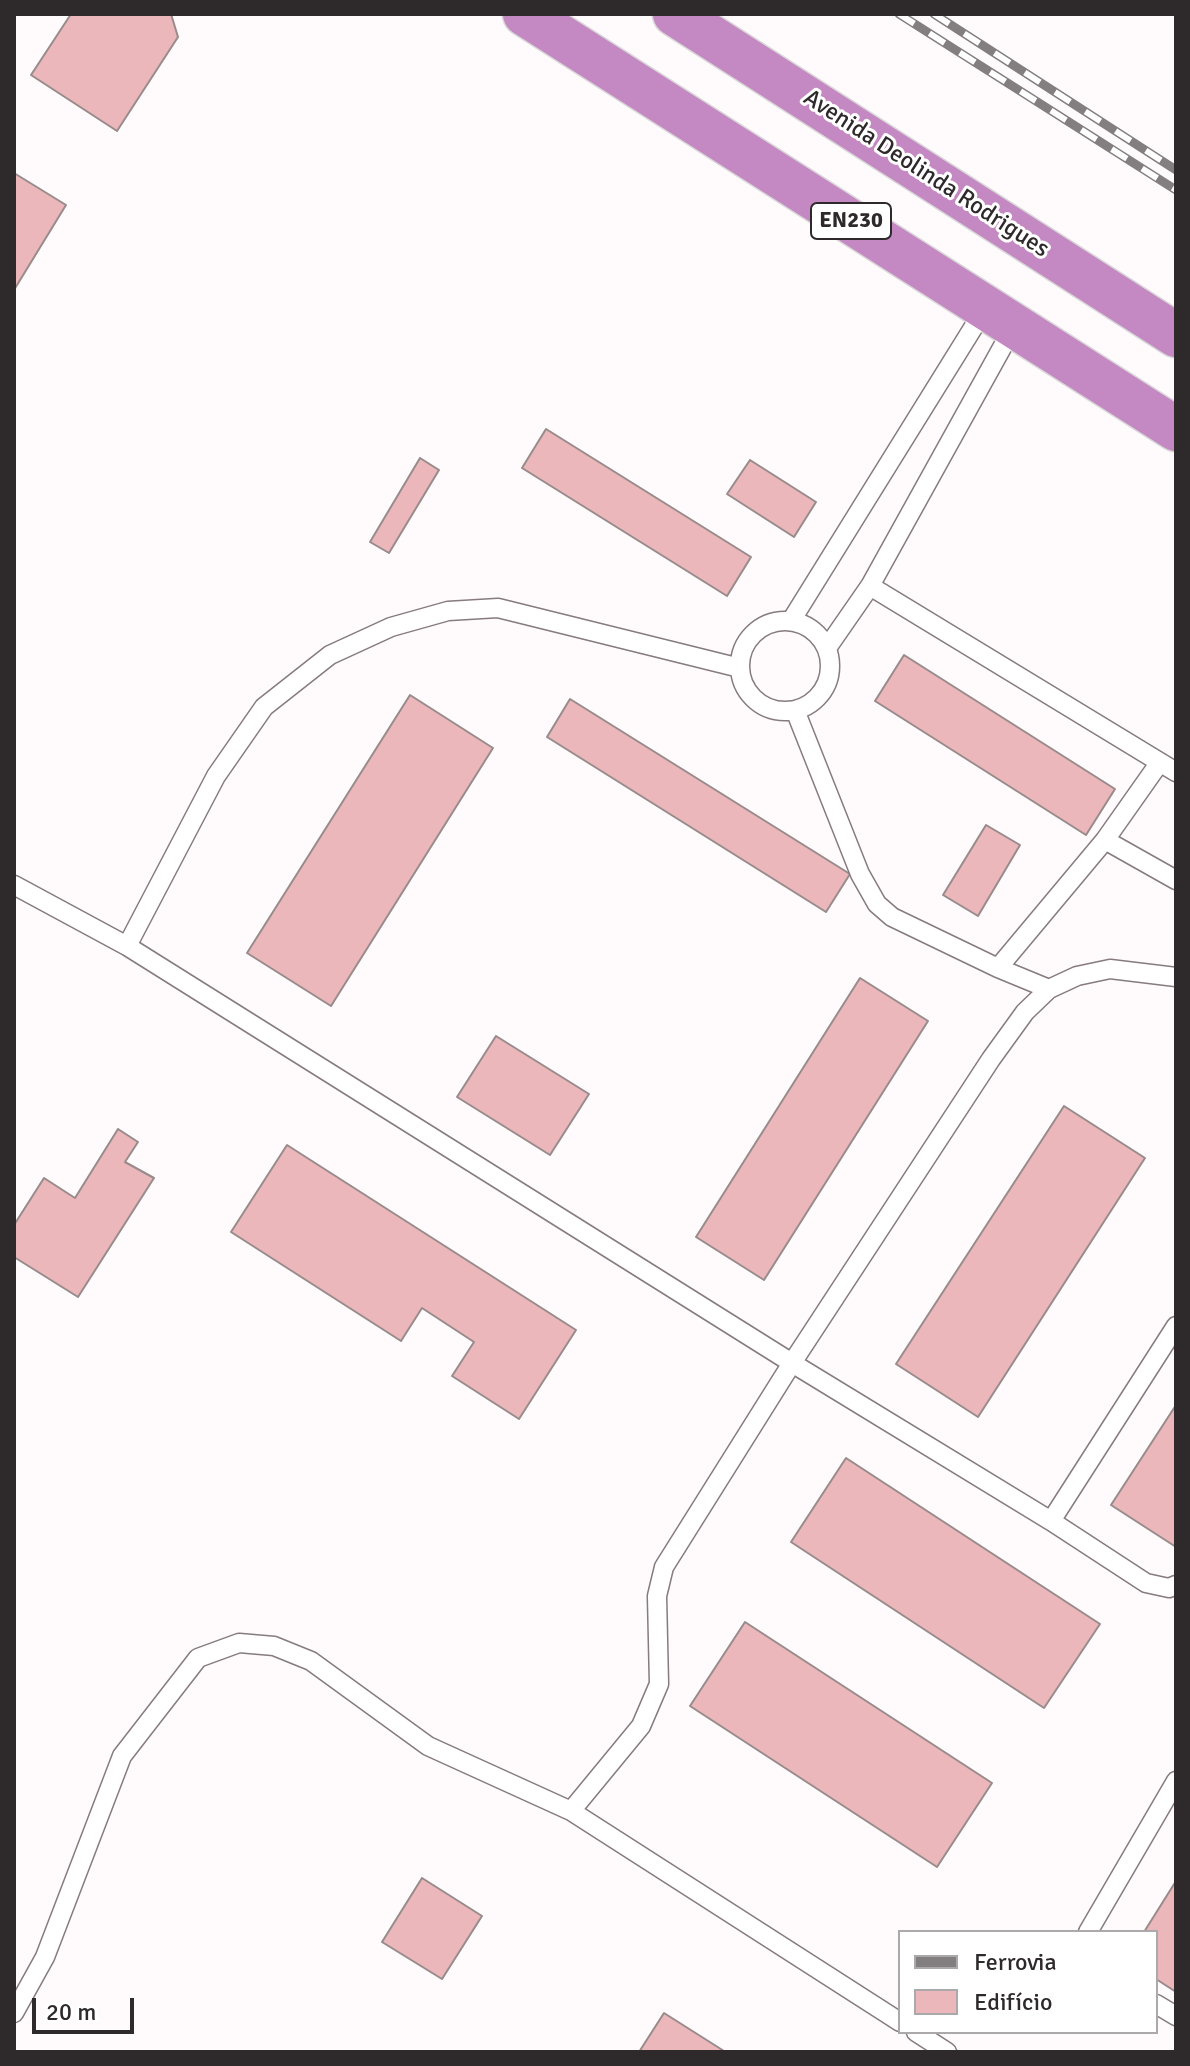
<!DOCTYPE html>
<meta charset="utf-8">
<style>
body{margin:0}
#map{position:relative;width:1190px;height:2066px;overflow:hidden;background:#fffafc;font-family:Signika,sans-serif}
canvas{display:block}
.frame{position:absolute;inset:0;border:16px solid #2e292b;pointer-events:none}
.legend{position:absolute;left:898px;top:1930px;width:260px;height:104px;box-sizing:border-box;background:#fff;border:2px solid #aba9aa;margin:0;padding:10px 14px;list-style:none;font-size:24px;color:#2e292b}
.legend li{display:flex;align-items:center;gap:16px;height:40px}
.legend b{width:40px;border:2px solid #aba9aa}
.scale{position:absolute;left:32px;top:1998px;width:102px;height:36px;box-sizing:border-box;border:4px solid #2e292b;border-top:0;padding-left:10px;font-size:24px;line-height:28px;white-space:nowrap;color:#2e292b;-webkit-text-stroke:6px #fff;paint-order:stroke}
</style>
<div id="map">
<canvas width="1190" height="2066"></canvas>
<div class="frame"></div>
<ul class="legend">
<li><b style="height:10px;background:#837e80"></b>Ferrovia</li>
<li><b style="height:22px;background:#ebb7ba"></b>Edifício</li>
</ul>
<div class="scale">20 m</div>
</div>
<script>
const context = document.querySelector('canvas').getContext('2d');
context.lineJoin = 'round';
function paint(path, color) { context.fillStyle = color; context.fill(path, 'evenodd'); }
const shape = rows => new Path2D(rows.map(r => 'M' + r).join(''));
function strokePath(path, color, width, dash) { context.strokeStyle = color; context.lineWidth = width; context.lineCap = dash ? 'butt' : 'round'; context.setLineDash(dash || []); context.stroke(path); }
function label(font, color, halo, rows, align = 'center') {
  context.font = font + ' Signika,sans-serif'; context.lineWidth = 6; context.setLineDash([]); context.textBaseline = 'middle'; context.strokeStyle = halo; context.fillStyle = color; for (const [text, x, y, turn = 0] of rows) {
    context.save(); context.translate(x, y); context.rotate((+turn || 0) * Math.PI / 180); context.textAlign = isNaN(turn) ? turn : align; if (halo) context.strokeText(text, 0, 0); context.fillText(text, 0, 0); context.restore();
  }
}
const building = shape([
 [71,14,171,14,178,37,117,131,31,75,71,14],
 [14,173,66,205,14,290,14,173],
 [546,429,751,557,727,596,522,468,546,429],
 [420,458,439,470,389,553,370,542,420,458],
 [750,460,816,502,794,537,727,494,750,460],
 [904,655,1115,789,1086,835,875,701,904,655],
 [410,695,493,748,331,1006,247,953,410,695],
 [570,699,850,874,826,912,547,737,570,699],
 [986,825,1020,845,978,916,943,895,986,825],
 [860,978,928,1021,764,1280,696,1237,860,978],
 [496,1036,589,1094,550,1155,457,1097,496,1036],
 [1064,1106,1145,1158,978,1417,896,1364,1064,1106],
 [118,1129,138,1142,125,1162,154,1178,78,1297,14,1257,14,1225,44,1178,75,1198,118,1129],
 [287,1145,576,1330,519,1419,452,1376,474,1342,422,1308,401,1341,231,1232,287,1145],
 [1176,1405,1176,1547,1111,1505,1176,1405],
 [846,1458,1100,1624,1044,1708,791,1542,846,1458],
 [745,1622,992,1783,937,1867,690,1706,745,1622],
 [422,1878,482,1916,442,1979,382,1942,422,1878],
 [1176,1881,1176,1992,1156,1979,1156,1932,1144,1932,1176,1881],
 [664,2013,724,2051,724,2052,639,2052,664,2013]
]);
const service = shape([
 [870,586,1176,772],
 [791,621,986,307],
 '740 666a45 45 0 1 1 90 0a45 45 0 1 1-90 0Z',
 [827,648,870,586,1014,326],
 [795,710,860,874,877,904,892,917,998,968,1049,989],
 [1105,840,1176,880],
 [14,885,127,946,792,1363,1051,1521,1146,1583,1169,1588,1176,1585],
 [127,946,216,776,264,707,330,655,391,627,448,611,498,608,740,668],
 [998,968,1105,840,1160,762],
 [1051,1521,1176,1326],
 [571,1811,641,1726,659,1684,657,1596,664,1567,792,1363,991,1059,1025,1012,1049,989,1077,976,1110,969,1176,977],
 [1088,1932,1176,1781],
 [1156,2004,1176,2016],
 [14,2013,45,1957,122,1756,198,1658,239,1643,274,1646,311,1661,428,1746,571,1811,900,2022],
 [916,2032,947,2052]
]);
const trunk = shape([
 [525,14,1176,429],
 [675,14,1176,335]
]);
const rail = shape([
 [899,14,1176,190],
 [934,14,1176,170]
]);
const shields = [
 [851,221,80]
];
const shieldNames = [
 ["EN230",851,221]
];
const streetNames = [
 ["Avenida Deolinda Rodrigues",926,174,33]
];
paint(building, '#ebb7ba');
strokePath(building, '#988b8b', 2);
strokePath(service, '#867b7f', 21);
strokePath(trunk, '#d9d8d9', 47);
strokePath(service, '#fff', 18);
strokePath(trunk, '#c488c2', 44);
strokePath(rail, '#837e80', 9);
strokePath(rail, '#fff', 6, [18]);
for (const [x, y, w] of shields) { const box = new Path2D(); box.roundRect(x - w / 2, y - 18, w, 36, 6); context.fillStyle = '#fff'; context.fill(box); strokePath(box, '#2e292b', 2); }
label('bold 22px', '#2e292b', null, shieldNames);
label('24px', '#2e292b', '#fff', streetNames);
</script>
